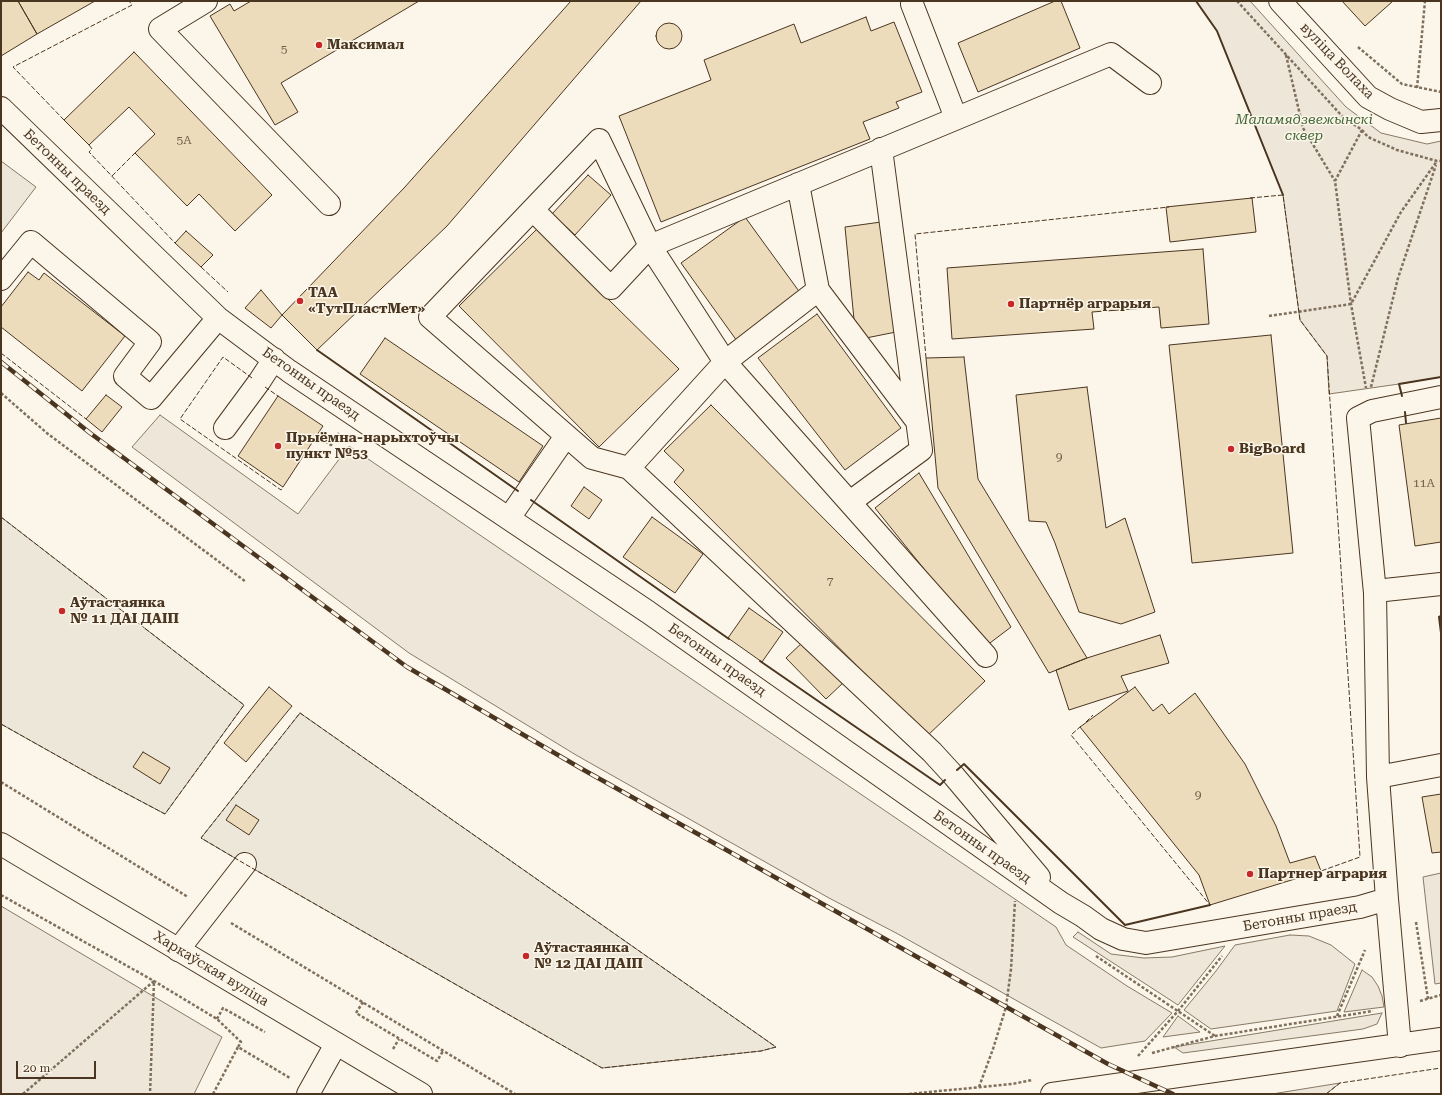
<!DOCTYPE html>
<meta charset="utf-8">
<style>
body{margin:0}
#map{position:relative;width:1442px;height:1095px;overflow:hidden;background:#fbf6e9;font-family:"Roboto Serif",serif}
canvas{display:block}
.frame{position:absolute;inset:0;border:2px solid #4a3520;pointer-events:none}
.scale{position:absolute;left:16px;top:1061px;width:80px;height:18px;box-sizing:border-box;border:2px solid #4a3520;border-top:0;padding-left:5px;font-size:12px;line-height:14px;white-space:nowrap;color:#4a3520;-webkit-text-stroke:3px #fbf6e9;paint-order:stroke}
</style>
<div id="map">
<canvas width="1442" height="1095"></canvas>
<div class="frame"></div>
<div class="scale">20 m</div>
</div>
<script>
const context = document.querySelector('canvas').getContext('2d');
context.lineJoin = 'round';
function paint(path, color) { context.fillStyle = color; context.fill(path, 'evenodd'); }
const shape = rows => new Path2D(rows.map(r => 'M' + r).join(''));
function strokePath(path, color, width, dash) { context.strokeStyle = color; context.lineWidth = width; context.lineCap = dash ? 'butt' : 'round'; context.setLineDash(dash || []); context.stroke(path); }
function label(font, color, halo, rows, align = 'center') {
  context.font = font + ' "Roboto Serif",serif'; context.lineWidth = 3; context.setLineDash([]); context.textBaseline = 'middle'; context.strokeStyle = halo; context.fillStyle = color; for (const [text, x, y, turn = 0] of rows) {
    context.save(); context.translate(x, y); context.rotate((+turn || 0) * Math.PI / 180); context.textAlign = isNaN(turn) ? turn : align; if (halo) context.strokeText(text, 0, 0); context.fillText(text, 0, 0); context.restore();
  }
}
const green = shape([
 [1196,1,1250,1,1346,107,1381,133,1427,144,1441,141,1441,377,1399,384,1329,394,1327,356,1300,320,1283,195,1217,31,1196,1],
 [160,415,298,514,349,446,1056,927,1066,945,1127,986,1172,1013,1145,1041,1101,1048,898,934,829,898,576,755,409,653,132,447,160,415],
 [1441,873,1441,983,1435,984,1423,877,1441,873],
 [1,906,222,1037,194,1094,1,1094,1,906],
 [1078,932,1111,954,1144,958,1172,957,1225,946,1178,1005,1073,937,1078,932],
 [1290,935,1309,936,1331,945,1355,964,1337,1011,1211,1029,1184,1010,1216,971,1235,945,1290,935],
 [1362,970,1372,977,1378,986,1382,996,1384,1007,1344,1012,1362,970],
 [1382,1013,1377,1024,1363,1029,1183,1053,1174,1047,1382,1013],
 [1178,1016,1200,1032,1163,1037,1178,1016],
 [1340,1083,1326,1094,1272,1094,1340,1083]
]);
const parking = shape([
 [1,161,36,187,1,233,1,161],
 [1,517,244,705,165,814,97,778,1,724,1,517],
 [300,713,776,1047,761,1051,602,1068,245,864,201,838,300,713]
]);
const building = shape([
 [1,1,18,1,37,34,1,56,1,1],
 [18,1,95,1,37,34,18,1],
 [251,1,419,1,281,83,298,112,275,125,210,16,230,4,234,11,251,1],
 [571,1,641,1,447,226,317,350,282,315,404,188,571,1],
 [1055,1,1061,1,1080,48,978,92,958,43,1055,1],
 [1342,1,1393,1,1365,26,1342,1],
 [866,17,871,31,894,22,922,92,896,102,899,108,863,122,870,139,661,222,619,116,711,80,704,60,794,24,801,43,866,17],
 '656 36a13 13 0 1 1 26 0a13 13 0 1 1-26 0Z',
 [134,52,272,195,235,231,199,194,187,206,135,153,155,134,129,107,89,145,64,120,134,52],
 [588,175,611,195,575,235,552,214,588,175],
 [1252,198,1256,232,1170,242,1166,207,1252,198],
 [745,217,801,294,737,341,681,263,745,217],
 [881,222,896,332,856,340,845,227,881,222],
 [537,229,679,369,599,447,459,306,537,229],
 [186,231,213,255,201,267,175,243,186,231],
 [1203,249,1209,324,1161,328,1159,307,1092,312,1094,329,952,339,947,268,1203,249],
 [28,272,39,280,44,273,125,336,82,391,1,327,1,307,28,272],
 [261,290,282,315,271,328,245,308,261,290],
 [817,314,901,428,845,470,758,358,817,314],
 [1271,335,1293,553,1192,563,1169,345,1271,335],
 [385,338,543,446,519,482,360,374,385,338],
 [964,357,978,479,1087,658,1049,673,938,488,926,358,964,357],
 [1087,387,1106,528,1125,518,1155,612,1121,624,1079,612,1055,543,1046,522,1029,521,1016,395,1087,387],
 [106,395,122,407,102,432,86,419,106,395],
 [278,396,323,426,283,487,238,456,278,396],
 [711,405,985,681,927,736,674,482,684,470,664,451,711,405],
 [1441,418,1441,542,1415,546,1399,425,1441,418],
 [919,473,1011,627,986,646,875,508,919,473],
 [584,487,602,500,589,519,571,506,584,487],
 [652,517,703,554,675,593,623,557,652,517],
 [749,608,783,632,762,662,728,638,749,608],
 [1160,635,1169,663,1121,676,1128,691,1069,710,1056,670,1087,658,1160,635],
 [805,640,845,681,826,699,786,658,805,640],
 [269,687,292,706,246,762,224,743,269,687],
 [1135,687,1153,711,1162,704,1169,714,1195,693,1245,764,1276,826,1290,863,1315,856,1321,871,1210,905,1199,875,1080,727,1135,687],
 [143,752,170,768,160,784,133,767,143,752],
 [1441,794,1441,852,1432,853,1422,797,1441,794],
 [236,805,259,820,249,835,226,820,236,805]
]);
const path = shape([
 [1237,1,1342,116,1362,130,1368,137,1397,150,1437,161,1441,161],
 [1358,47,1402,84,1441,92],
 [1286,55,1303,128,1335,181],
 [1417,88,1425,1],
 [1362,130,1335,181,1351,304,1366,388],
 [1269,316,1351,304,1401,212,1437,161],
 [1371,387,1398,278,1436,165],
 [1,393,48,434,246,582],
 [317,436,331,445,339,433],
 [1,782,188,897],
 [1,895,154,981,217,1019,241,1042,238,1047,290,1078],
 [1416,922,1428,999],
 [231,923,515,1094],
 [1096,956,1215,1036],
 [1420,1001,1441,995],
 [363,1002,356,1013,437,1061,443,1051],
 [1337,1016,1365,950],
 [217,1019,223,1008,265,1032],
 [393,1049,399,1039],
 [1152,1053,1215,1036,1373,1011],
 [1138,1056,1178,1011,1222,956],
 [979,1087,993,1049,1006,1007,1011,969,1015,901],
 [23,1094,154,981,150,1094],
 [213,1094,238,1047],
 [909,1094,1012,1084,1032,1080]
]);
const minor = shape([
 [206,1,160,29,329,204],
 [1280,1,1368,97,1390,109,1421,122,1441,120],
 [912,4,956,118],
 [1,108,218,318,289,371,648,612,1061,903,1083,916,1101,929,1123,939,1146,943,1360,907,1387,899,1400,1046],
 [798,184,818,290,725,362,629,468,932,752,954,776,1039,877],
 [533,210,611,288,650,246,1111,54,1150,83],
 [1,279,31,242,150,342,125,376,151,398,218,318],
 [818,290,916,420],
 [225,428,259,382,274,359],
 [629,468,592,458,430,317,599,140,650,246,725,362,986,656],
 [850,502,921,450,881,149],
 [509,518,566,436],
 [1375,593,1385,590,1441,584],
 [1378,777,1441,765],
 [1387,899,1378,777,1375,593,1358,418,1372,411,1441,397],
 [178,950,245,864],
 [308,1094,336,1044],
 [1052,1094,1441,1039]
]);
const major = shape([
 [1,844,421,1094]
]);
const rail = shape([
 [1,362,90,433,407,667,582,769,1108,1064,1173,1094]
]);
const fence = shape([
 [64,120,13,67,132,5,129,1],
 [89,145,92,149,89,152,175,243],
 [112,176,135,153],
 [1250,198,1283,195,1300,320,1327,356,1360,857,1321,871],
 [201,267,228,292],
 [1,353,86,419],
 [926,358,915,234,1169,207],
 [252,378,223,357,180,419,281,490,283,487],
 [265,387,278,396],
 [1,517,244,705,165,814,97,778,1,724],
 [300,713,776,1047,761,1051,602,1068,245,864,201,838,300,713],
 [1086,722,1093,715],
 [1081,726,1071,735,1210,905],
 [1326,1094,1340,1083,1441,1068]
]);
const wall = shape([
 [1196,1,1217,31,1283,195],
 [317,350,518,491],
 [1402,396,1399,384,1441,377],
 [1405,412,1406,423],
 [531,500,729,639],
 [1441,633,1439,617,1441,616],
 [760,661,940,785,945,780],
 [957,770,964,764,1125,925,1210,905]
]);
const markers = [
 [319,45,4,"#c62828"],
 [300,301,4,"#c62828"],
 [1011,304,4,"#c62828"],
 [278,446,4,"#c62828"],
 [1231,449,4,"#c62828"],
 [62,611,4,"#c62828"],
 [1250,874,4,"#c62828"],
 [526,956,4,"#c62828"]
];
const numberNames = [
 ["5",284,49],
 ["5А",184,140],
 ["9",1059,457],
 ["11А",1424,483],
 ["7",830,581],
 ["9",1198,795]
];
const poiNames = [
 ["Максимал",327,45],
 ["ТАА",308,293],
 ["«ТутПластМет»",308,309],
 ["Партнёр аграрыя",1019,304],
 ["Прыёмна-нарыхтоўчы",286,438],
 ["пункт №53",286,454],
 ["BigBoard",1239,449],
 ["Аўтастаянка",70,603],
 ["№ 11 ДАІ ДАІП",70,619],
 ["Партнер агрария",1258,874],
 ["Аўтастаянка",534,948],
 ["№ 12 ДАІ ДАІП",534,964]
];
const streetNames = [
 ["вуліца Волаха",1337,61,46],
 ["Бетонны праезд",67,172,44],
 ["Бетонны праезд",311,384,35],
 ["Бетонны праезд",717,660,35],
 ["Бетонны праезд",982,847,35],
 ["Бетонны праезд",1300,917,-10],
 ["Харкаўская вуліца",211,969,31]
];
const parkNames = [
 ["Маламядзвежынскі",1304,120],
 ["сквер",1304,136]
];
paint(green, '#ede6d9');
strokePath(green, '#887966', 1);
paint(parking, '#ede7d9');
strokePath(parking, '#887966', 1);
paint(building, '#ecdcbc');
strokePath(building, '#4a3520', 1);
strokePath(minor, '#4a3520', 24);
strokePath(major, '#4a3520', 24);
strokePath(path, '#7f6f5c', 2.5, [3, 2]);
strokePath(minor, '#fbf6e9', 22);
strokePath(major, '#fbf6e9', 22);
strokePath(rail, '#4a3520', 4.5);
strokePath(rail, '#fbf6e9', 3, [9]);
strokePath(fence, '#4a3520', 1, [5, 2]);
strokePath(wall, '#4a3520', 2);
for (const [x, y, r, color] of markers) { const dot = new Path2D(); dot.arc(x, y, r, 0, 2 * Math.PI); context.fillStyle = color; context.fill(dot); strokePath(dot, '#fbf6e9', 1.5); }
label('12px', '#725f47', null, numberNames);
label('bold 14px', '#4a3520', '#fbf6e9', poiNames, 'left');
label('14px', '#4a3520', '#fbf6e9', streetNames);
label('italic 14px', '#436837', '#fbf6e9', parkNames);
</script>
